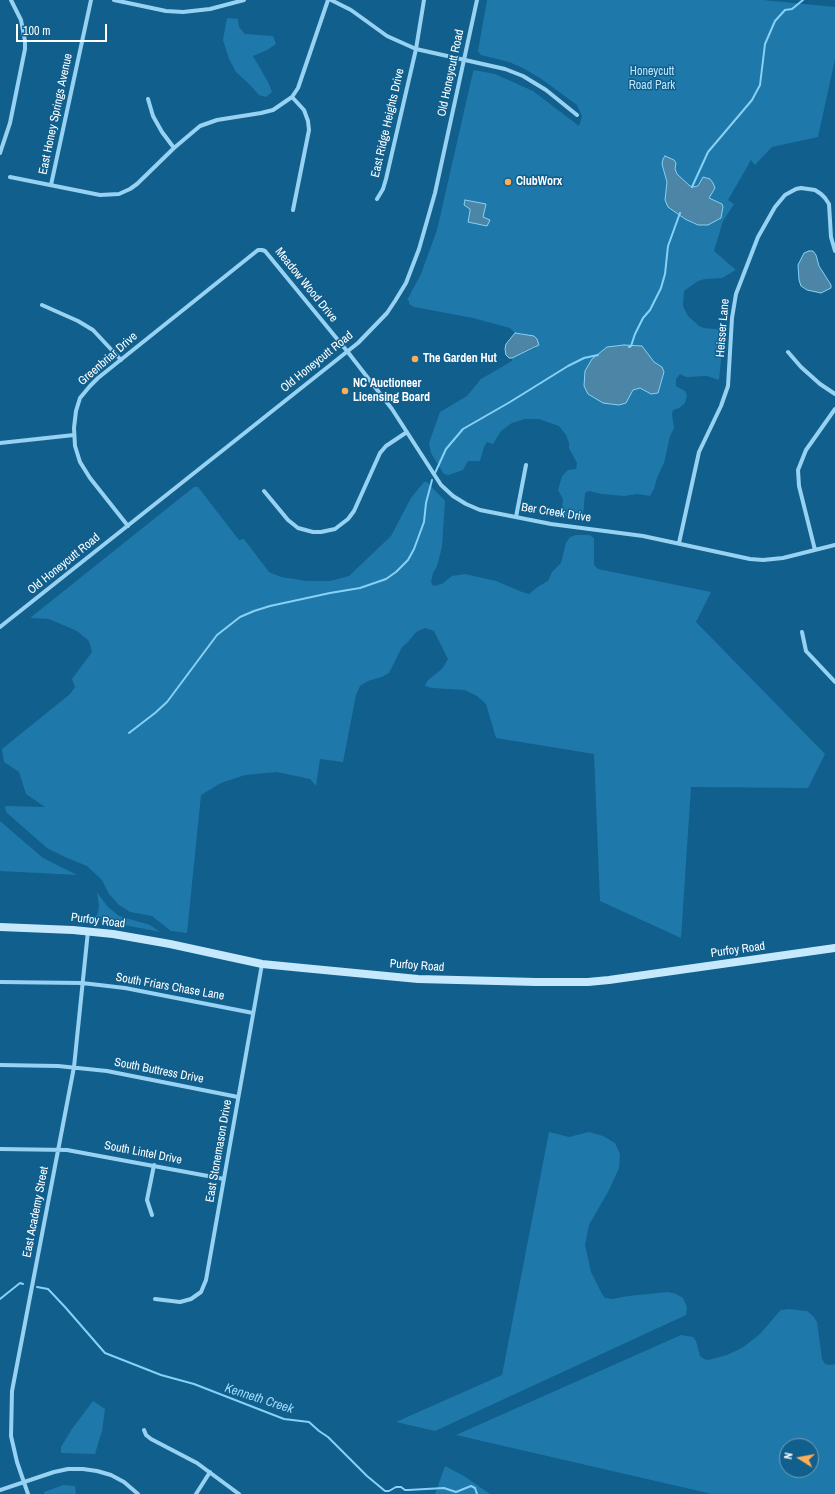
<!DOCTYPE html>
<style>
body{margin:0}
#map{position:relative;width:835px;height:1494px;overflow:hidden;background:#105f8d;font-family:"Archivo Narrow",sans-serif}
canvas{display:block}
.north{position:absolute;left:779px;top:1438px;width:40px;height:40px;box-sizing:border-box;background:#105f8d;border:1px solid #709fbb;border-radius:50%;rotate:281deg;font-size:11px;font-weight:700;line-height:16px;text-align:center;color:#fff}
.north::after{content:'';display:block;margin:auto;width:14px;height:18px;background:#ffae58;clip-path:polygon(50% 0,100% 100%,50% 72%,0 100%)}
.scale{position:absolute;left:16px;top:24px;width:91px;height:18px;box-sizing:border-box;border:2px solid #fff;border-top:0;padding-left:5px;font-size:12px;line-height:14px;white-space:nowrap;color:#fff;-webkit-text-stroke:3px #105f8d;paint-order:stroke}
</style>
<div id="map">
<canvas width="835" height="1494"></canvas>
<div class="north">N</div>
<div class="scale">100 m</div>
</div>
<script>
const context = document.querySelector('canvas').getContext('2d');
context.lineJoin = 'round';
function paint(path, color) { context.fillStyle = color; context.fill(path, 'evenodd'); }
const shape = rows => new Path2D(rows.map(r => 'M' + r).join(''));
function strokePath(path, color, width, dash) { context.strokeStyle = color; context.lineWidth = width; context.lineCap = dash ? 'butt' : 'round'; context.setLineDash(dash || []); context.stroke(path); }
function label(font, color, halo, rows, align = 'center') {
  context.font = font + ' "Archivo Narrow",sans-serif'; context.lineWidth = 3; context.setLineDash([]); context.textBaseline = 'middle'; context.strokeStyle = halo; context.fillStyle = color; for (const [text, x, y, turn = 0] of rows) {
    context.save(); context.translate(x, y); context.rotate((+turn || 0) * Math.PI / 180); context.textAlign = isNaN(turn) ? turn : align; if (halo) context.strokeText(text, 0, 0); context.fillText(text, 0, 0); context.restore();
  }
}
const green = shape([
 [487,0,763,0,835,7,835,59,818,137,772,147,755,165,751,160,728,200,734,204,723,221,714,251,736,270,722,278,705,279,698,281,684,291,683,306,688,316,699,326,704,328,724,330,719,380,707,376,686,377,680,374,676,379,676,386,685,391,687,396,685,403,679,408,673,410,672,414,674,428,670,436,664,463,657,478,654,489,650,496,637,494,624,496,602,494,589,491,585,493,583,517,577,519,564,516,562,509,563,499,558,490,562,476,568,470,576,469,577,463,569,448,569,443,566,435,559,426,539,419,525,419,512,423,501,431,493,444,487,442,484,447,480,461,468,461,463,470,449,475,444,474,440,468,431,453,429,443,440,412,467,396,481,379,512,361,512,358,536,348,522,333,515,333,510,328,473,318,414,307,409,304,409,301,407,300,421,274,437,230,473,72,474,70,495,74,533,91,579,126,582,116,577,105,540,78,523,68,509,62,481,55,478,51],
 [701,179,711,193,709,196,710,199,722,204,723,207,722,215,694,224,680,215,687,184,690,186,696,187,700,184],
 [624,345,642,346,654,362,662,367,664,372,658,393,651,394,640,388,633,390,626,403],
 [227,18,238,19,239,27,245,34,273,36,276,44,267,50,253,56,268,82,272,92,266,97,259,95,249,84,236,72,229,59,223,40],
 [424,482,427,482,445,501,442,547,437,566,433,573,431,582,433,586,442,584,452,576,465,574,496,581,522,592,529,594,539,586,548,581,552,572,561,563,566,543,570,537,576,535,589,535,594,538,594,565,598,569,711,592,696,622,825,754,808,788,691,787,681,938,600,901,594,754,496,738,486,704,477,696,465,690,432,688,425,686,428,680,442,669,448,659,434,631,425,628,416,632,408,642,402,647,389,673,382,677,368,681,360,686,356,695,343,762,320,759,316,786,310,779,277,772,245,775,221,783,201,795,187,933,171,931,152,916,130,912,119,905,109,894,102,880,87,866,65,857,47,848,6,812,5,806,45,807,26,794,19,772,4,762,2,749,70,694,75,687,72,679,92,652,89,641,77,631,49,619,30,618,194,487,198,487,239,540,244,539,269,572,281,577,307,581,330,581,349,576,391,536,411,498],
 [0,821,43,858,77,875,0,871],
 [97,892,107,906,119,916,150,925,160,932,94,919,98,913,99,906],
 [549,1132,569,1137,589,1132,603,1136,615,1143,620,1154,619,1168,609,1190,589,1225,585,1245,591,1272,602,1294,605,1298,612,1299,629,1296,668,1292,676,1294,683,1298,687,1307,686,1315,435,1431,396,1422,502,1375],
 [789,1309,807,1311,813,1316,817,1322,822,1359,825,1364,831,1365,835,1364,835,1494,712,1494,456,1435,681,1335,693,1337,696,1341,700,1356,704,1359,708,1360,727,1355,742,1348,760,1334,778,1313,781,1310],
 [787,1446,811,1446,811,1470,787,1470],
 [93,1401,105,1409,102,1431,95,1454,61,1453,61,1447,72,1429],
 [445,1466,464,1476,490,1494,435,1494],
 [63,1485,75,1486,76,1494,44,1494,44,1492]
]);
const water = shape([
 [665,156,674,160,676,163,675,169,677,174,690,186,693,187,698,186,703,177,710,179,713,183,715,188,709,198,722,204,723,207,721,218,708,225,698,225,685,219,668,207,665,200,667,182,662,164,663,159,665,156],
 [465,200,486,204,483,217,490,220,487,226,468,222,470,211,470,209,464,205,465,200],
 [809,251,813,251,816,255,819,266,831,285,831,288,821,293,807,290,801,286,799,280,798,265,804,253,809,251],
 [515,333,534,336,537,339,539,345,512,358,509,358,506,355,505,349,506,344,515,333],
 [624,345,642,346,654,362,662,367,664,372,658,393,651,394,640,388,633,390,626,403,619,405,603,403,588,394,584,386,585,371,592,359,607,347,624,345]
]);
const stream = shape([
 [692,187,708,152,752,100,760,85,765,44,775,21,785,10,792,9,803,0],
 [629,347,631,346,635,334,643,318,650,310,661,288,665,274,668,246,680,213],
 [435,473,446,449,463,429,510,402,568,366,584,358,598,355],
 [129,733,155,713,167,702,217,635,240,617,254,611,270,606,330,593,360,588,386,579,396,572,408,560,414,549,424,522,426,503,432,480],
 [37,1287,48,1289,65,1307,105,1353,161,1375,194,1384,284,1419,309,1422,319,1431,328,1437,367,1476,385,1491,389,1491,396,1487,401,1487,405,1490,408,1490,444,1488,456,1492,471,1486,475,1488,477,1494],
 [0,1299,20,1283,23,1284]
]);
const street = shape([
 [114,0,166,11,183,12,210,9,244,0],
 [331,0,351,10,387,36,416,49,505,69,523,76,546,90,577,115],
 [292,97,304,110,308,121,309,130,293,210],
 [148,99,153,116,162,132,174,148],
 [0,153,10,123,25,49,25,41,21,20,11,0],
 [10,177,100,195,119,194,130,189,137,184,174,148,200,126,217,120,261,113,273,110,292,97,298,88,328,0],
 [51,185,91,0],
 [377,199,383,189,386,179,416,49,424,0],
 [42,305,78,321,93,330,121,360],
 [788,352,801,367,820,384,835,394],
 [0,443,74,435],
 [264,491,288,520,298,528,313,532,321,532,335,529,348,519,354,511,380,453,386,446,407,432],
 [516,517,526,465],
 [128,526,90,478,80,462,75,446,74,428,76,411,80,398,90,386,98,378,258,250,262,250,265,251,347,351,392,409,441,485,453,496,466,504,480,510,551,524,643,536,750,559,763,560,783,558,835,545],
 [679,543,699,452,721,406,728,386,732,318,736,294,758,237,775,207,785,195,796,189,801,188,815,190,821,194,825,198,829,204,831,237,835,251],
 [815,550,799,486,798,470,806,450,835,409],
 [0,627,358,343,387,313,395,301,406,283,419,249,435,193,477,0],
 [802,632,806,651,835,682],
 [0,982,82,983,125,988,253,1013],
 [0,1065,58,1066,107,1071,238,1097],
 [0,1149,67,1150,224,1179],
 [152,1215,147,1200,154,1165],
 [155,1299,180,1302,191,1299,201,1292,206,1280,262,964],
 [144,1430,146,1435,151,1439,197,1463,239,1494],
 [0,1490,54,1472,68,1469,83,1469,97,1471,111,1475,124,1482,138,1494],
 [28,1494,17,1462,11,1436,12,1391,74,1067,88,931],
 [196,1494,210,1472]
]);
const secondary = shape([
 [0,927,73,930,113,934,170,944,262,964,303,968,418,979,536,982,588,982,609,980,835,948]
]);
const markers = [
 [508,182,4,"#ffae58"],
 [415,359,4,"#ffae58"],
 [345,391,4,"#ffae58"]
];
const parkNames = [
 ["Honeycutt",652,72],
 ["Road Park",652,86]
];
const streetNames = [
 ["Old Honeycutt Road",451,73,-78],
 ["East Honey Springs Avenue",56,114,-78],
 ["East Ridge Heights Drive",388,123,-77],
 ["Meadow Wood Drive",306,285,51],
 ["Heisser Lane",723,328,-85],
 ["Greenbriar Drive",108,359,-41],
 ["Old Honeycutt Road",317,362,-39],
 ["Ber Creek Drive",556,513,9],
 ["Old Honeycutt Road",64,564,-39],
 ["Purfoy Road",98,921,7],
 ["Purfoy Road",738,950,-8],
 ["Purfoy Road",417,966,4],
 ["South Friars Chase Lane",170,987,10],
 ["South Buttress Drive",159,1071,11],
 ["East Stonemason Drive",219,1151,-80],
 ["South Lintel Drive",143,1153,11],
 ["East Academy Street",36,1212,-79]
];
const poiNames = [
 ["ClubWorx",516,182],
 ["The Garden Hut",423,359],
 ["NC Auctioneer",353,384],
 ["Licensing Board",353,398]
];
const waterNames = [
 ["Kenneth Creek",259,1399,18]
];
paint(green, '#1e79aa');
paint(water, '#4c85a6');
strokePath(water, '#88d1f6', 1);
strokePath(stream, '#88d1f6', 2);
strokePath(street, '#97d2f2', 4);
strokePath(secondary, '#c6e8fc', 8);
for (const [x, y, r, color] of markers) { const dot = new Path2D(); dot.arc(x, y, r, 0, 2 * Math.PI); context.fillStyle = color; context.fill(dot); strokePath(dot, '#105f8d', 1.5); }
label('12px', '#bee7fd', '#105f8d', parkNames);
label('12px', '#fff', '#105f8d', streetNames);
label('bold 12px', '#fff', '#105f8d', poiNames, 'left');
label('italic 13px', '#a3dbfa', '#105f8d', waterNames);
</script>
